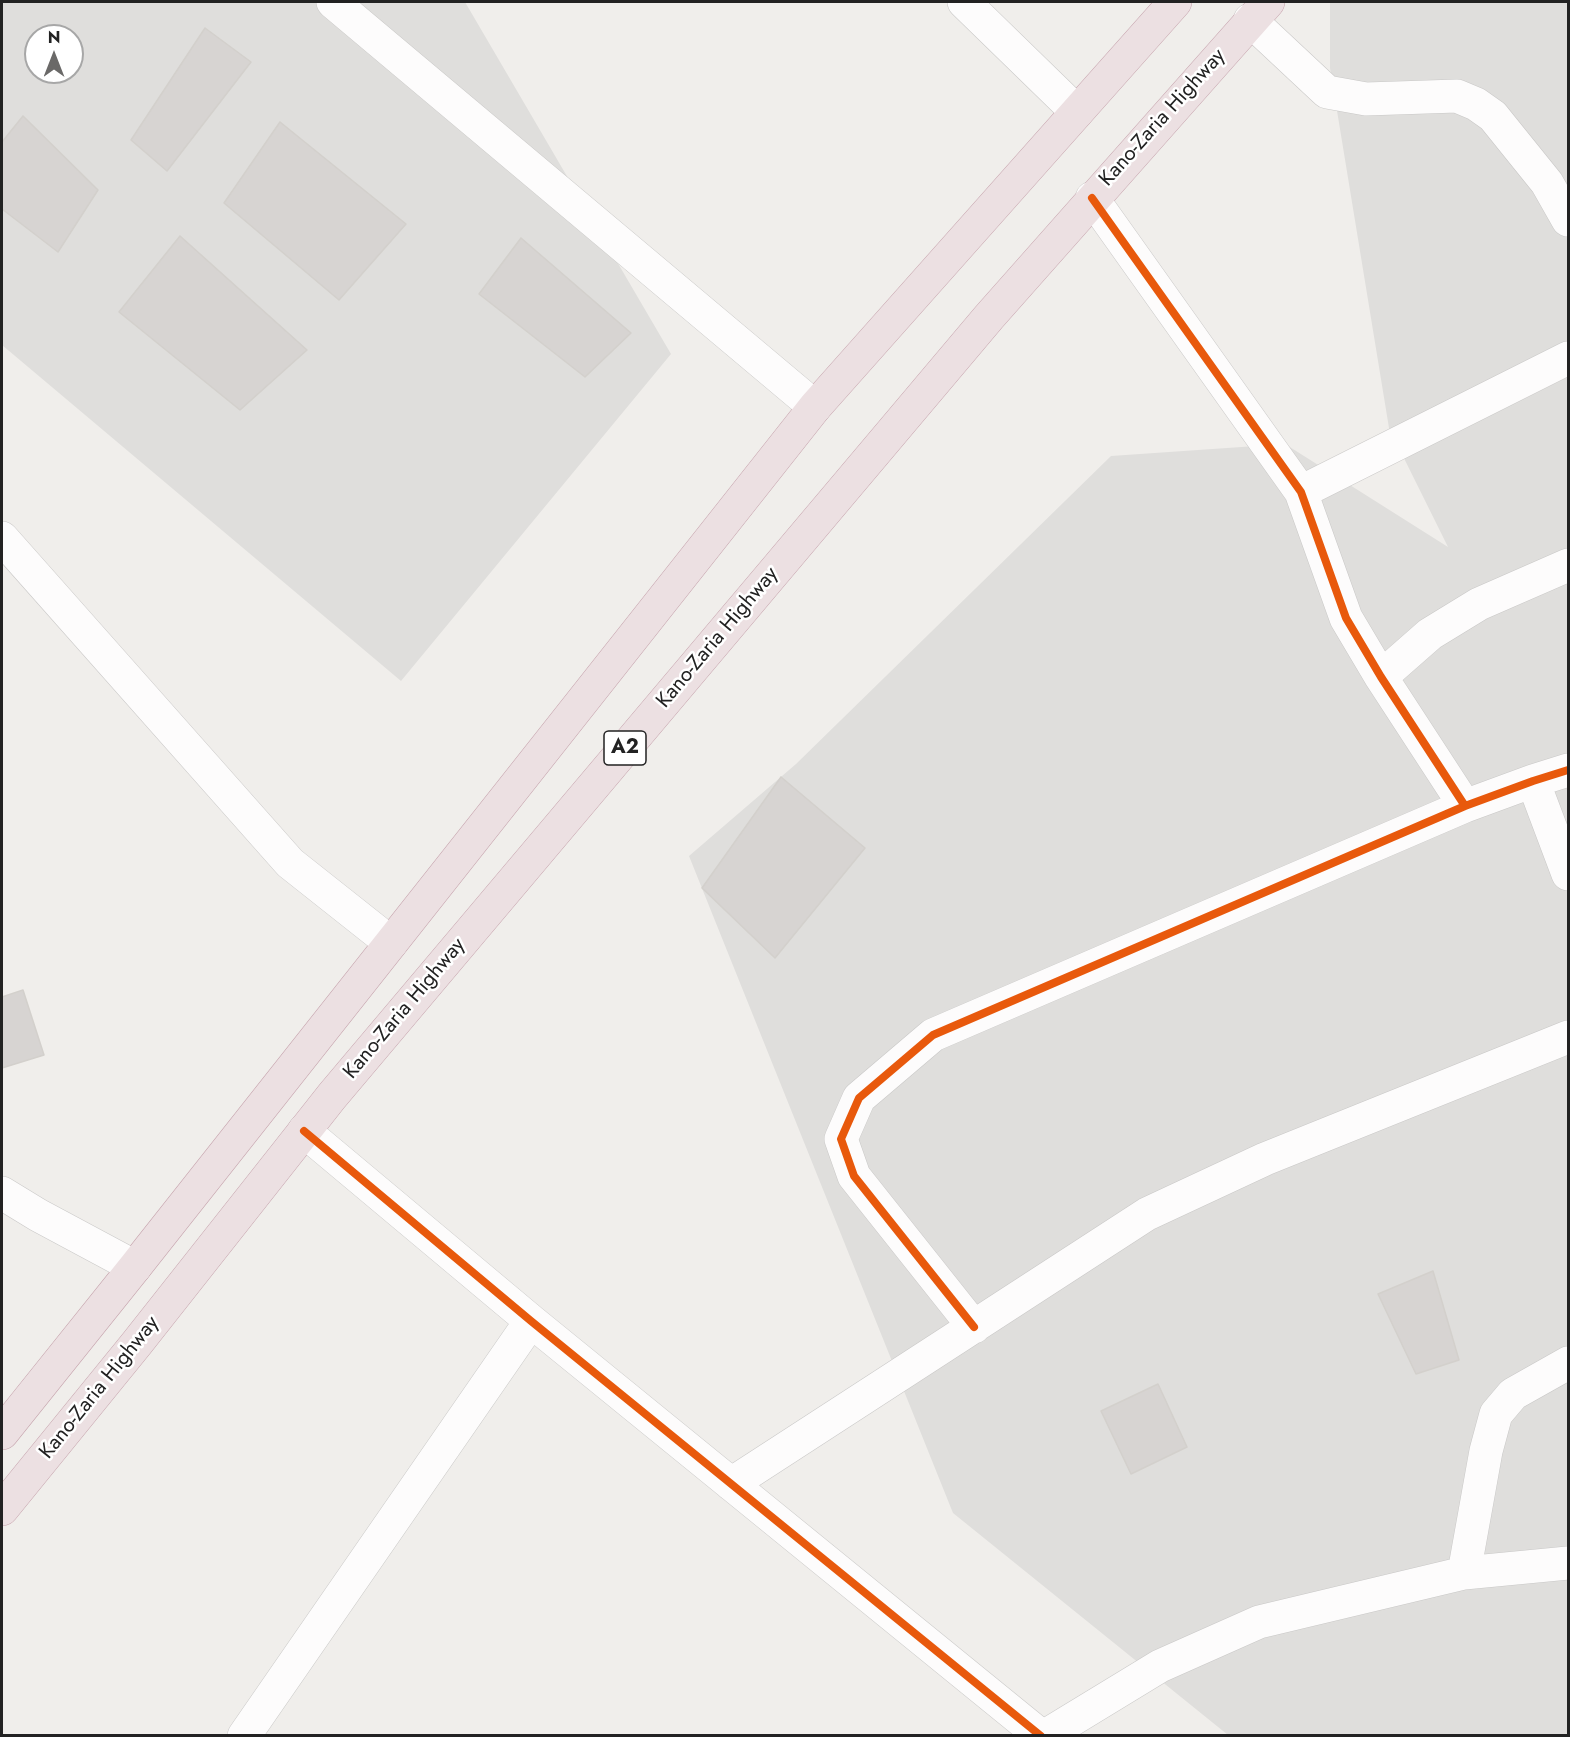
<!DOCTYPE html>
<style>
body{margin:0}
#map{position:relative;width:1570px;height:1737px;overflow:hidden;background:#f0eeeb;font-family:Jost,sans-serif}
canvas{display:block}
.frame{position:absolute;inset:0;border:3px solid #222;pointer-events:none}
.north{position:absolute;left:24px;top:24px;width:60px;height:60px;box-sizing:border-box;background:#fff;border:2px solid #a7a7a7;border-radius:50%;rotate:0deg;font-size:16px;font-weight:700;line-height:24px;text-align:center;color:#222}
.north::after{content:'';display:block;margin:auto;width:21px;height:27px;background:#6a6968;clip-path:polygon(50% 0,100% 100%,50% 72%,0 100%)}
</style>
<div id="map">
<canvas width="1570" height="1737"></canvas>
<div class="frame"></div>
<div class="north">N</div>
</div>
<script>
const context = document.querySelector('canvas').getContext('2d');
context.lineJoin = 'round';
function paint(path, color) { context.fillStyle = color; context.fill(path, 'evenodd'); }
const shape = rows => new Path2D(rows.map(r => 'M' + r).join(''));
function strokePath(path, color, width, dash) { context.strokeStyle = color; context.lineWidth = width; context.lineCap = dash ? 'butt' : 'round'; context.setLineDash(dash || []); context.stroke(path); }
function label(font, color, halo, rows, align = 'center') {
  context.font = font + ' Jost,sans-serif'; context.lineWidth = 5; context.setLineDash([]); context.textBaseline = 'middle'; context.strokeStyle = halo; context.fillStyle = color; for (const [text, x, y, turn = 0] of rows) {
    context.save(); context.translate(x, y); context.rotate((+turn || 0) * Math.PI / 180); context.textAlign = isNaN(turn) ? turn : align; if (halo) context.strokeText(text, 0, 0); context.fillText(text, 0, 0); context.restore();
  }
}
const residential = shape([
 [2,2,465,2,671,354,401,681,2,345],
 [36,36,72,36,72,72,36,72],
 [1330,2,1568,2,1568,1735,1228,1735,953,1513,689,856,796,764,1111,456,1285,444,1448,547,1389,428,1330,68]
]);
const building = shape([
 [205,28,251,62,167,171,131,140,205,28],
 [23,116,98,190,58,252,2,209,2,142,23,116],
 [280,122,406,224,339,300,224,203,280,122],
 [180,236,307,350,240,410,119,312,180,236],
 [521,238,631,333,585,377,479,294,521,238],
 [781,777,865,848,775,958,702,888,781,777],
 [23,990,44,1055,2,1068,2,997,23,990],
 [1433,1271,1459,1360,1416,1374,1378,1294,1433,1271],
 [1158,1384,1187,1447,1131,1474,1101,1411,1158,1384]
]);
const minor = shape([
 [333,2,815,407],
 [964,2,1077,112],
 [1250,20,1327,92,1366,99,1457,96,1476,104,1493,116,1547,183,1568,220],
 [1092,198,1301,492,1346,618,1381,677,1465,806],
 [1301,492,1568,358],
 [2,538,290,863,391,943],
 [1381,677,1430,634,1479,604,1568,565],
 [1533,781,1568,874],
 [304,1131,531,1321,1041,1736],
 [2,1193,38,1215,135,1267],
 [974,1327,854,1176,841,1139,859,1098,933,1035,1465,806,1533,781,1568,770],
 [731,1484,1147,1214,1265,1159,1568,1037],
 [1464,1573,1486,1451,1496,1414,1513,1394,1568,1363],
 [244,1736,531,1321],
 [1045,1736,1160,1666,1259,1622,1464,1573,1568,1563]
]);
const highway = shape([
 [2,1433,135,1267,815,407,1175,2],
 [2,1509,137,1343,332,1096,989,317,1268,2]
]);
const cycleway = shape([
 [1092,198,1301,492,1346,618,1381,677,1465,806],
 [304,1131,531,1321,1041,1736],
 [974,1327,854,1176,841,1139,859,1098,933,1035,1465,806,1533,781,1568,770]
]);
const shields = [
 [625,748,42]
];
const shieldNames = [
 ["A2",625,748]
];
const streetNames = [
 ["Kano-Zaria Highway",1163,118,-48],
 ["Kano-Zaria Highway",718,638,-50],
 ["Kano-Zaria Highway",405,1009,-50],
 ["Kano-Zaria Highway",100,1388,-51]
];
paint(residential, '#dfdedc');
paint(building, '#d7d4d2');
strokePath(building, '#d3d0cc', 1.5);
strokePath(minor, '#c9c8c7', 34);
strokePath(highway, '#c5a2ac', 34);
strokePath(minor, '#fdfcfc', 33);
strokePath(highway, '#ece0e2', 33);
strokePath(cycleway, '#e8590c', 8);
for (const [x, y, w] of shields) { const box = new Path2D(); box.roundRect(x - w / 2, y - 17, w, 34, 4.5); context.fillStyle = '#fff'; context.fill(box); strokePath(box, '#222', 1.5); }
label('bold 20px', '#222', null, shieldNames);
label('21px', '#222', '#fff', streetNames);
</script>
